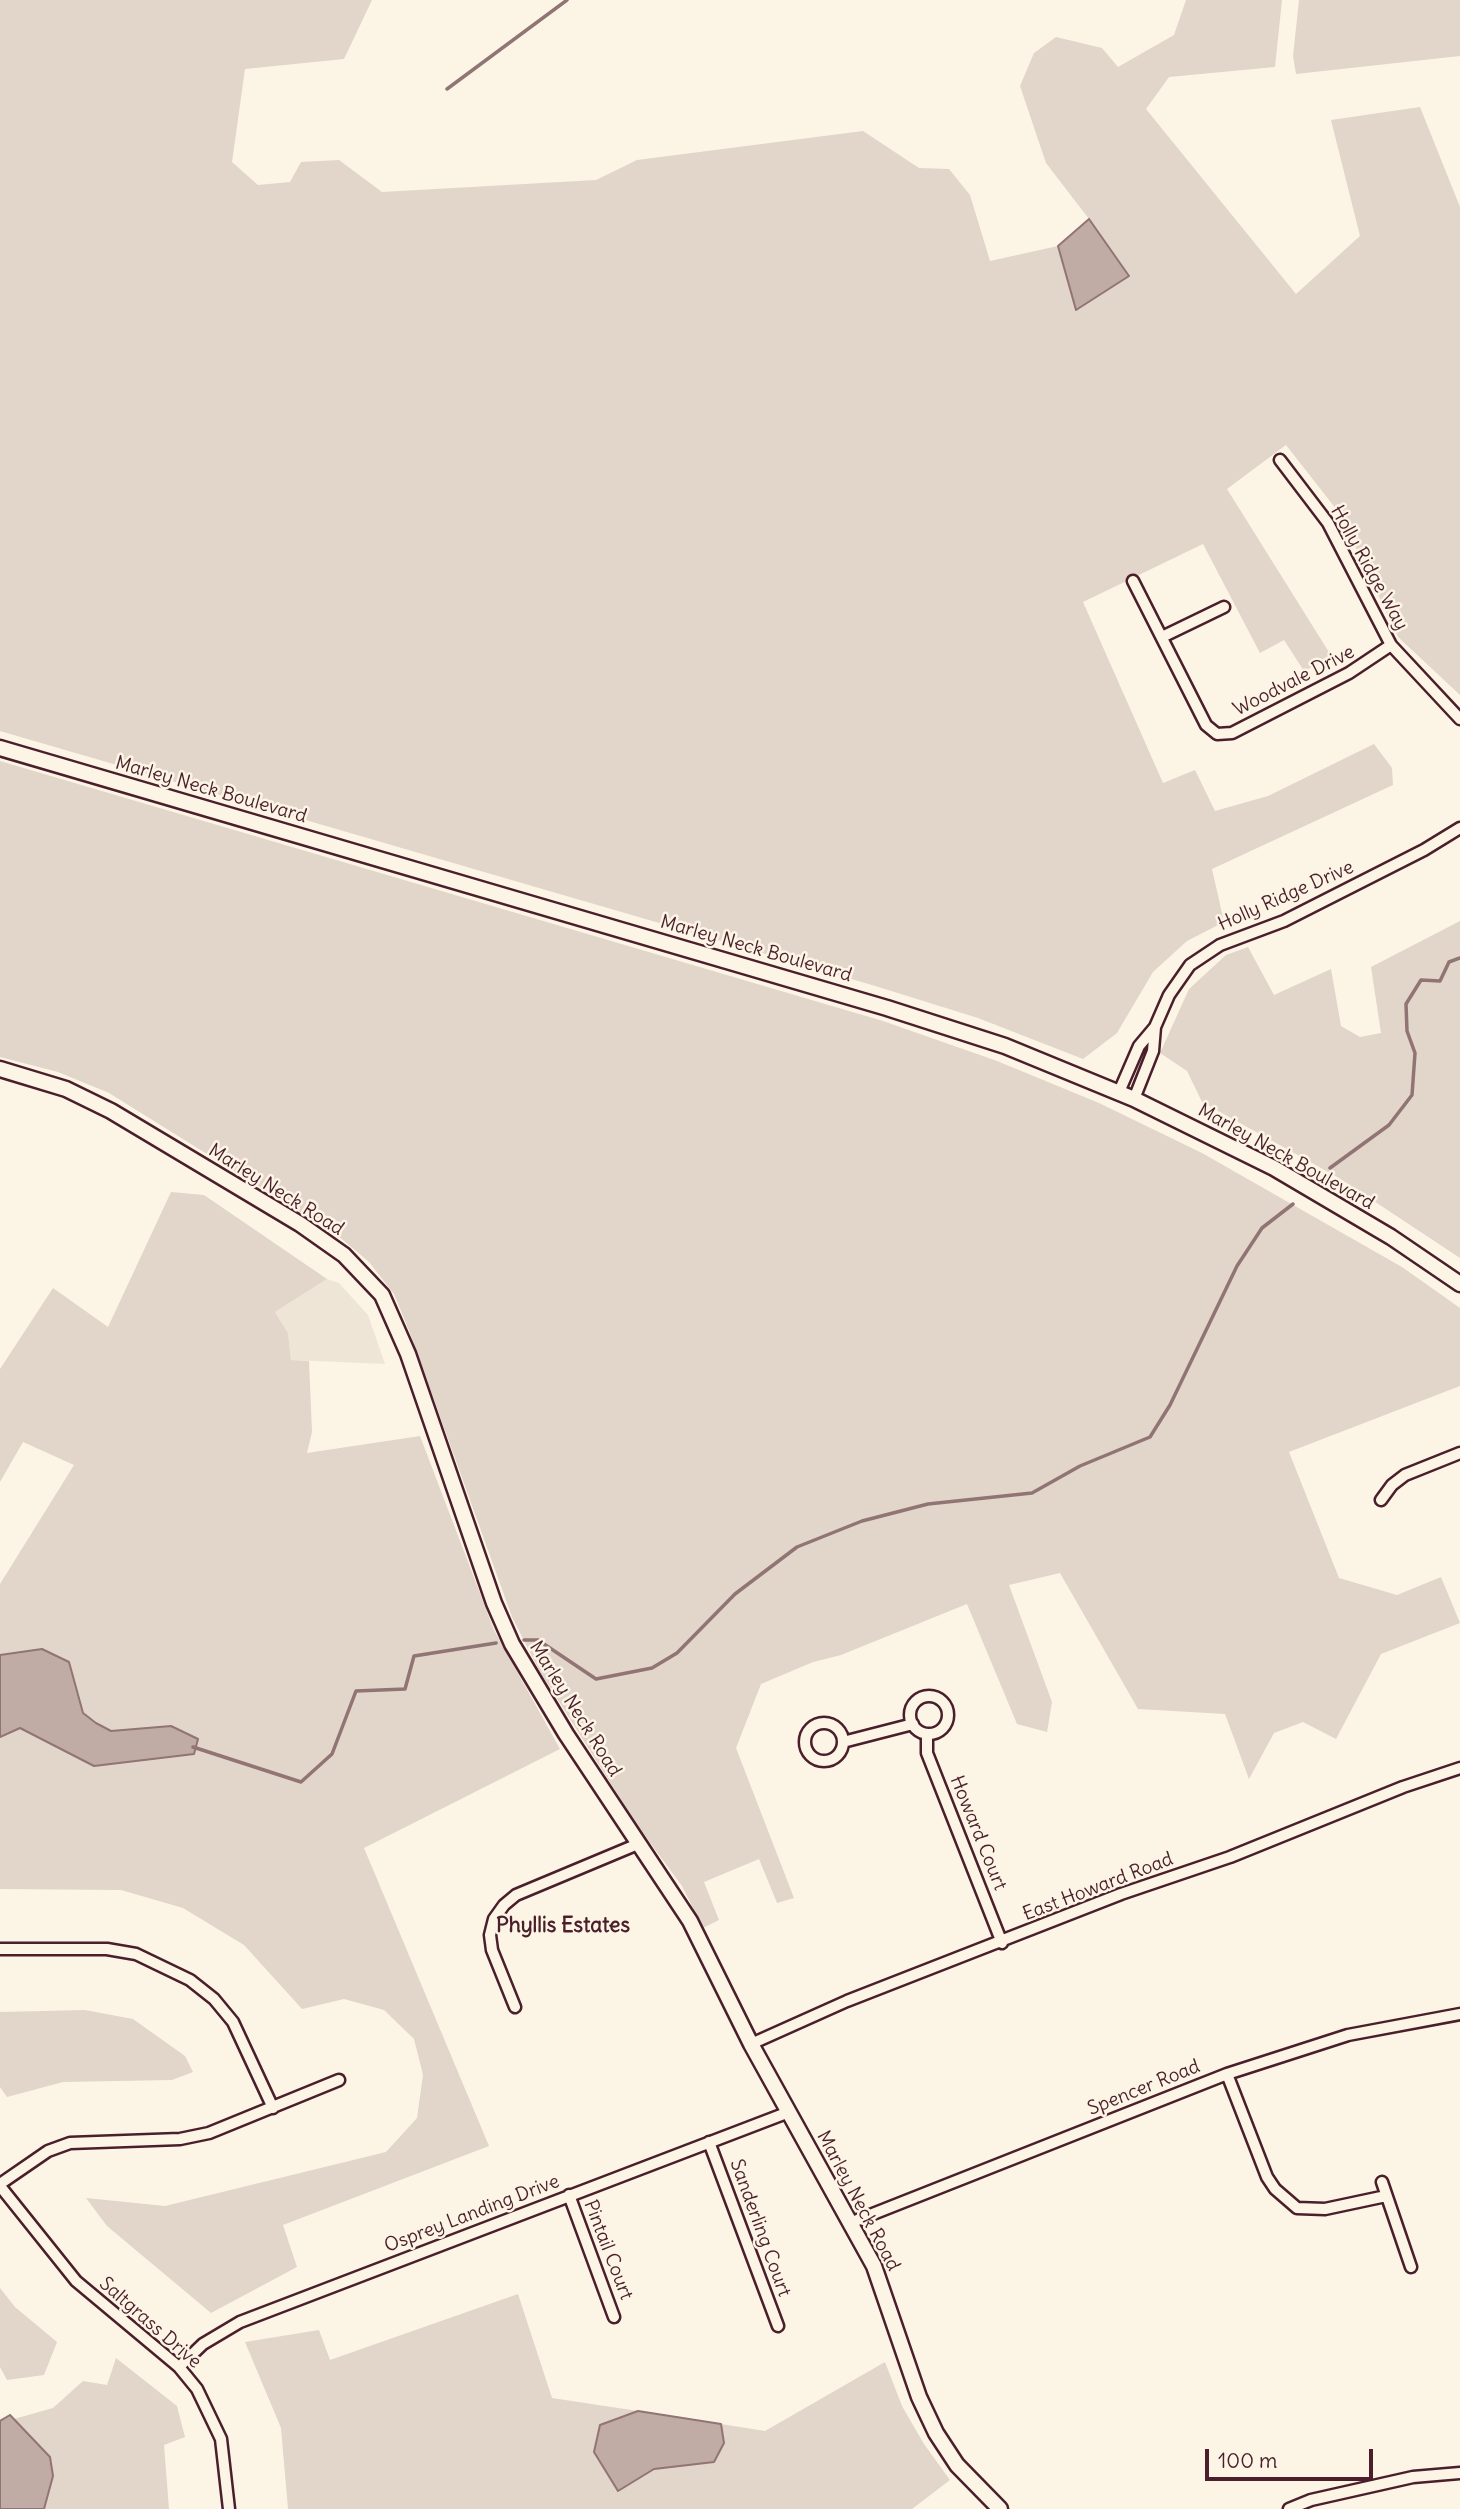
<!DOCTYPE html>
<style>
body{margin:0}
#map{position:relative;width:1460px;height:2509px;overflow:hidden;background:#fcf5e5;font-family:Delius,sans-serif}
canvas{display:block}
.scale{position:absolute;left:1205px;top:2449px;width:168px;height:32px;box-sizing:border-box;border:4px solid #4a1f2b;border-top:0;padding-left:9px;font-size:21px;line-height:24px;white-space:nowrap;color:#4a1f2b;-webkit-text-stroke:5px #fcf5e5;paint-order:stroke}
</style>
<div id="map">
<canvas width="1460" height="2509"></canvas>
<div class="scale">100 m</div>
</div>
<script>
const context = document.querySelector('canvas').getContext('2d');
context.lineJoin = 'round';
function paint(path, color) { context.fillStyle = color; context.fill(path, 'evenodd'); }
const shape = rows => new Path2D(rows.map(r => 'M' + r).join(''));
function strokePath(path, color, width, dash) { context.strokeStyle = color; context.lineWidth = width; context.lineCap = dash ? 'butt' : 'round'; context.setLineDash(dash || []); context.stroke(path); }
function label(font, color, halo, rows, align = 'center') {
  context.font = font + ' Delius,sans-serif'; context.lineWidth = 5; context.setLineDash([]); context.textBaseline = 'middle'; context.strokeStyle = halo; context.fillStyle = color; for (const [text, x, y, turn = 0] of rows) {
    context.save(); context.translate(x, y); context.rotate((+turn || 0) * Math.PI / 180); context.textAlign = isNaN(turn) ? turn : align; if (halo) context.strokeText(text, 0, 0); context.fillText(text, 0, 0); context.restore();
  }
}
const built = shape([
 [327,1279,339,1283,368,1315,385,1364,291,1360,288,1333,275,1312]
]);
const green = shape([
 [0,0,372,0,344,59,245,69,232,162,258,185,290,182,301,162,339,160,382,192,596,180,637,160,863,131,919,168,949,169,970,195,990,261,1058,246,1076,310,1089,219,1046,163,1020,86,1034,53,1056,37,1102,48,1118,67,1174,35,1186,0,1282,0,1275,67,1169,77,1146,109,1296,294,1360,236,1331,120,1420,107,1460,207,1460,695,1398,637,1340,514,1286,445,1227,489,1332,657,1304,671,1284,640,1260,653,1203,544,1083,602,1163,783,1195,770,1215,811,1268,796,1374,744,1392,768,1393,785,1212,869,1224,922,1187,941,1153,972,1117,1033,1083,1059,978,1018,872,985,0,731],
 [1299,0,1460,0,1460,56,1296,74,1293,56],
 [0,761,883,1021,997,1061,1099,1103,1202,1153,1402,1267,1460,1308,1460,1386,1289,1452,1339,1578,1397,1595,1441,1577,1460,1623,1381,1654,1336,1739,1303,1722,1274,1733,1249,1779,1225,1714,1138,1709,1060,1573,1009,1585,1052,1702,1047,1732,1017,1724,967,1604,841,1655,813,1662,761,1684,736,1748,794,1898,777,1903,759,1859,704,1882,719,1920,703,1928,682,1886,637,1825,539,1670,512,1617,410,1333,394,1294,369,1262,337,1235,109,1093,58,1072,0,1057],
 [1460,921,1460,1258,1339,1178,1202,1102,1187,1071,1160,1053,1189,989,1226,955,1248,947,1274,995,1331,969,1341,1026,1360,1037,1381,1033,1371,967],
 [171,1192,204,1195,327,1279,275,1312,288,1333,291,1360,309,1361,312,1432,307,1453,420,1436,494,1630,560,1749,364,1848,489,2146,283,2225,297,2267,211,2313,107,2226,86,2198,165,2206,386,2152,417,2118,423,2075,414,2039,384,2010,344,1999,302,2009,244,1945,183,1908,121,1890,0,1889,0,1737,19,1728,95,1766,171,1726,111,1731,83,1713,69,1662,42,1649,0,1655,0,1584,74,1465,23,1442,0,1482,0,1369,53,1288,108,1327],
 [85,2010,133,2019,185,2056,193,2072,172,2080,63,2082,7,2097,0,2087,0,2012],
 [0,2288,15,2307,57,2342,44,2375,7,2380,0,2367],
 [518,2294,552,2398,638,2411,600,2425,594,2452,618,2491,654,2469,714,2462,724,2443,721,2424,765,2431,885,2362,902,2406,924,2444,950,2480,912,2509,288,2509,281,2428,245,2342,319,2330,330,2360],
 [116,2358,177,2406,185,2437,164,2445,169,2509,44,2509,53,2476,14,2419,53,2408,83,2381,107,2385]
]);
const water = shape([
 [1089,219,1129,276,1076,310,1058,246,1089,219],
 [42,1649,69,1662,83,1713,96,1723,111,1731,171,1726,198,1739,194,1754,94,1766,20,1728,0,1737,0,1655,42,1649],
 [638,2411,721,2424,724,2443,714,2462,654,2469,618,2491,594,2452,600,2425,638,2411],
 [10,2415,50,2457,53,2476,44,2509,0,2509,0,2421,10,2415]
]);
const stream = shape([
 [447,89,567,0],
 [1330,1168,1389,1125,1412,1095,1415,1053,1407,1031,1406,1004,1421,980,1440,981,1449,962,1460,958],
 [524,1640,538,1640,596,1679,652,1668,677,1653,735,1594,797,1547,862,1521,928,1504,1032,1493,1080,1466,1150,1437,1170,1405,1237,1266,1262,1228,1293,1204],
 [193,1747,301,1782,332,1754,356,1691,405,1689,414,1656,496,1643]
]);
const street = shape([
 [1280,460,1328,523,1391,645,1460,719],
 [1133,581,1206,725,1217,734,1232,733,1349,673,1391,645],
 [1162,637,1224,607],
 [1119,1092,1139,1046,1155,1027],
 [1134,1099,1153,1051,1155,1027,1169,995,1190,965,1220,945,1284,921,1424,850,1460,828],
 [1381,1500,1392,1485,1405,1475,1460,1453],
 '910 1715a19 19 0 1 1 38 0a19 19 0 1 1-38 0Z',
 '805 1742a19 19 0 1 1 38 0a19 19 0 1 1-38 0Z',
 [927,1734,927,1753,1002,1943],
 [843,1742,913,1724],
 [0,1949,107,1949,136,1954,190,1980,214,1999,233,2022,273,2108],
 [515,2007,492,1950,490,1935,494,1919,504,1905,516,1895,638,1844],
 [751,2044,847,2001,1121,1894,1230,1857,1403,1787,1460,1768],
 [1227,2074,1267,2177,1275,2189,1297,2208,1325,2209,1386,2196],
 [709,2142,778,2326],
 [1382,2182,1411,2267],
 [0,2184,48,2151,70,2143,180,2139,209,2133,339,2080],
 [0,2186,76,2281,179,2367,197,2389,221,2439,229,2509],
 [569,2195,614,2317],
 [850,2223,1227,2074,1348,2035,1460,2014],
 [179,2367,203,2344,240,2322,789,2112],
 [1289,2509,1311,2500,1413,2477,1460,2473]
]);
const secondary = shape([
 [0,748,887,1008,1005,1046,1134,1099,1274,1168,1391,1237,1460,1284],
 [0,1069,66,1089,111,1111,300,1224,344,1255,382,1295,408,1354,494,1603,512,1644,566,1734,690,1921,751,2044,874,2266,919,2397,936,2433,957,2465,1000,2509]
]);
const streetNames = [
 ["Holly Ridge Way",1369,568,61],
 ["Woodvale Drive",1294,681,-27],
 ["Marley Neck Boulevard",211,790,16],
 ["Holly Ridge Drive",1286,896,-24],
 ["Marley Neck Boulevard",756,949,16],
 ["Marley Neck Boulevard",1286,1157,29],
 ["Marley Neck Road",276,1190,32],
 ["Marley Neck Road",575,1709,58],
 ["Howard Court",978,1833,68],
 ["East Howard Road",1098,1887,-21],
 ["Spencer Road",1144,2088,-22],
 ["Marley Neck Road",858,2201,62],
 ["Osprey Landing Drive",472,2214,-21],
 ["Sanderling Court",760,2228,70],
 ["Pintail Court",608,2250,69],
 ["Saltgrass Drive",150,2323,41]
];
const neighbourhoodNames = [
 ["Phyllis Estates",563,1926]
];
paint(built, '#eee5d7');
paint(green, '#e2d5ca');
paint(water, '#c0aca5');
strokePath(water, '#917474', 2);
strokePath(stream, '#917474', 3.5);
strokePath(street, '#4a1f2b', 15);
strokePath(secondary, '#4a1f2b', 19);
strokePath(street, '#fcf5e5', 10);
strokePath(secondary, '#fcf5e5', 14);
label('19px', '#4a1f2b', '#fcf5e5', streetNames);
label('bold 21px', '#4a1f2b', '#fcf5e5', neighbourhoodNames);
</script>
